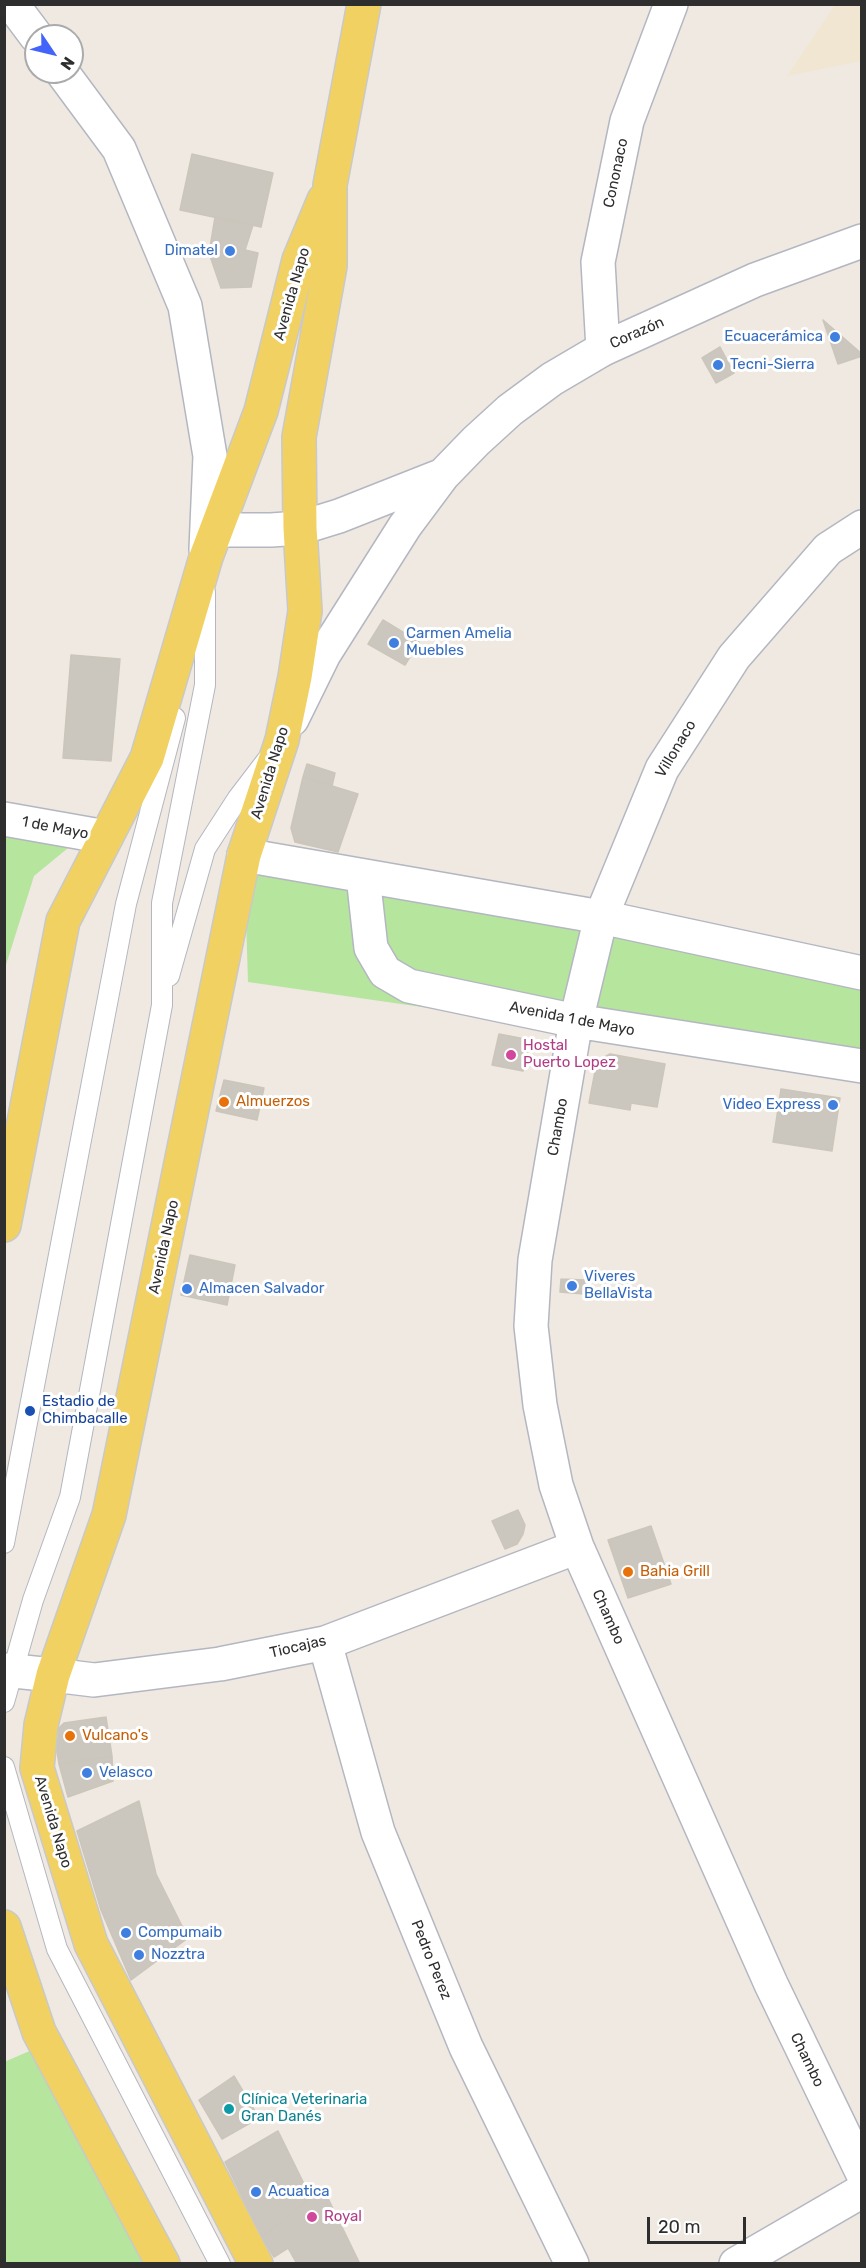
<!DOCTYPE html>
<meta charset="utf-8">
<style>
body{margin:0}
#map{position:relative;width:866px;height:2268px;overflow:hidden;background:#efe9e1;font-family:Rubik,sans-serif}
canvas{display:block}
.frame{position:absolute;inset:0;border:6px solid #2e2e2e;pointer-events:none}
.north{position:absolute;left:24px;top:24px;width:60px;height:60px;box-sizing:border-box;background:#fff;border:2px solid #ababab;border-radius:50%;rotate:125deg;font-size:16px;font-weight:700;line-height:24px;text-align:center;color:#2e2e2e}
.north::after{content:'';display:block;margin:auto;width:21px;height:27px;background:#4264fb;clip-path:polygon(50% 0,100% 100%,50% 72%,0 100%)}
.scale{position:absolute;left:647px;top:2217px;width:99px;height:27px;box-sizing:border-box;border:3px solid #2e2e2e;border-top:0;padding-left:8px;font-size:18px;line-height:21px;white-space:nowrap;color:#2e2e2e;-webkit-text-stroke:4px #fff;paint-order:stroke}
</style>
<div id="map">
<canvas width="866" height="2268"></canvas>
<div class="frame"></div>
<div class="north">N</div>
<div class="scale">20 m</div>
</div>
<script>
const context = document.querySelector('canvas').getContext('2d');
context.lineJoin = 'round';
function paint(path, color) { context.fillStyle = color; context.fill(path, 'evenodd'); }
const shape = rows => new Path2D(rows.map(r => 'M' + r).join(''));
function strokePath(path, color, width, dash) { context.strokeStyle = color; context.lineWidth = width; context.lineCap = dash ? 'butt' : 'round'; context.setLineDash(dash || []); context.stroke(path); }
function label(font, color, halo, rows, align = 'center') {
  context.font = font + ' Rubik,sans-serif'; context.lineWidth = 6; context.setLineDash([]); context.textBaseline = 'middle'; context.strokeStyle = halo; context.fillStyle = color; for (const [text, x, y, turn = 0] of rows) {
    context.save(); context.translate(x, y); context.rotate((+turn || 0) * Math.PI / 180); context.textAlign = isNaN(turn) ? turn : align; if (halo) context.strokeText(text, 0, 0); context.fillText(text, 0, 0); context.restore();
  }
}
const education = shape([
 [835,5,861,5,861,61,787,76]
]);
const green = shape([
 [5,836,68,848,34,876,5,968],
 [244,855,861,968,861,1070,248,982],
 [46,2044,153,2263,5,2263,4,2062]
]);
const building = shape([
 [192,154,273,173,261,227,180,210,192,154],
 [215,217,253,225,245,250,258,253,251,287,221,288,209,253,215,217],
 [823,320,862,354,862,356,838,364,823,320],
 [720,347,734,373,716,383,702,358,720,347],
 [383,620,419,642,405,665,368,644,383,620],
 [71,655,120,659,111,761,63,758,71,655],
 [307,764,335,773,332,786,303,777,307,764],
 [303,777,358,794,338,852,295,842,291,828,303,777],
 [499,1034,525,1039,529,1045,523,1071,492,1065,499,1034],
 [610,1054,665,1064,657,1107,631,1103,630,1110,589,1103,597,1061,610,1054],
 [224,1080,264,1088,257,1120,216,1111,224,1080],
 [781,1089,840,1098,832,1151,773,1142,781,1089],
 [190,1255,235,1265,227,1305,181,1295,190,1255],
 [561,1279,585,1280,584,1294,560,1292,561,1279],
 [518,1510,525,1525,523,1534,517,1544,505,1549,492,1521,518,1510],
 [651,1526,671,1584,628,1598,608,1540,651,1526],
 [106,1717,112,1756,59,1764,54,1733,64,1723,106,1717],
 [112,1756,113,1781,68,1797,59,1764,112,1756],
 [139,1801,156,1874,188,1938,131,1980,101,1910,77,1831,139,1801],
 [234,2076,259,2118,222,2139,199,2100,234,2076],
 [278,2131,311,2198,262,2237,225,2162,278,2131],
 [323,2188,360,2264,297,2264,288,2248,274,2257,262,2237,323,2188]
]);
const service = shape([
 [169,976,205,849,238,798,267,760],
 [4,1543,126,904,175,718],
 [4,1702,33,1600,70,1497,162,1005,162,903,205,685,205,592],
 [4,1767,57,1949,220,2264]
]);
const minor = shape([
 [12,4,36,36],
 [62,72,119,149,185,306,210,456,206,549],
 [603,349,598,262,627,121,671,4],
 [862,527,828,549,734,657,662,769,601,917,576,1021,535,1260,531,1326,540,1405,556,1485,577,1547,771,1984,862,2172],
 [4,819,106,837],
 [244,855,601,917,862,973],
 [363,876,371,948,385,972,409,986,576,1021,862,1066],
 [325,1643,378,1832,466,2047,572,2264],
 [53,1675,94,1680,220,1664,325,1643,577,1547],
 [736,2264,862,2191]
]);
const tertiary = shape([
 [4,1670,53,1675]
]);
const secondary = shape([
 [216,530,271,530,300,528,339,516,443,475],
 [292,719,324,654,405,526,443,475,476,441,510,410,552,379,603,349,755,280,862,241]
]);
const primary = shape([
 [4,1225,63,921,147,758,206,557,261,411,299,260,324,200],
 [4,1927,39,2032,163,2264],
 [256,2264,91,1944,37,1768,41,1725,53,1675,109,1515,244,855,282,740,295,677,305,611,300,528,299,437,330,266,330,185,364,4]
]);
const markers = [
 [230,251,6,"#3f7fe0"],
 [835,337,6,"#3f7fe0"],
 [718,365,6,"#3f7fe0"],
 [394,643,6,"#3f7fe0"],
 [511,1055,6,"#d1479c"],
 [224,1102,6,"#e8710a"],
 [833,1105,6,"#3f7fe0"],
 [572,1286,6,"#3f7fe0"],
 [187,1289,6,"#3f7fe0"],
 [30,1411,6,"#1a4fb4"],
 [628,1572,6,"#e8710a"],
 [70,1736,6,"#e8710a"],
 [87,1773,6,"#3f7fe0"],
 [126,1933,6,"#3f7fe0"],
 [139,1955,6,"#3f7fe0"],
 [229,2109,6,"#0f9aa8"],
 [256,2192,6,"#3f7fe0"],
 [312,2217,6,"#d1479c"]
];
const streetNames = [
 ["Cononaco",616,173,-78],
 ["Avenida Napo",292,294,-74],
 ["Corazón",637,333,-24],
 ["Villonaco",676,749,-59],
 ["Avenida Napo",270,773,-73],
 ["1 de Mayo",55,828,11],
 ["Avenida 1 de Mayo",572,1019,11],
 ["Chambo",558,1127,-80],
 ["Avenida Napo",164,1247,-78],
 ["Chambo",608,1617,66],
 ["Tiocajas",298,1647,-13],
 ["Avenida Napo",53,1822,73],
 ["Pedro Perez",431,1960,68],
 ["Chambo",807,2060,64]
];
const shopNames = [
 ["Dimatel",218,251,"right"],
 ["Ecuacerámica",823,337,"right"],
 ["Tecni-Sierra",730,365],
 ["Carmen Amelia",406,634],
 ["Muebles",406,651],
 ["Video Express",821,1105,"right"],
 ["Viveres",584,1277],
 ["BellaVista",584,1294],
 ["Almacen Salvador",199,1289],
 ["Velasco",99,1773],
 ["Compumaib",138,1933],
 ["Nozztra",151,1955],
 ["Acuatica",268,2192]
];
const hotelNames = [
 ["Hostal",523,1046],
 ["Puerto Lopez",523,1063],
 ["Royal",324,2217]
];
const foodNames = [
 ["Almuerzos",236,1102],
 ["Bahia Grill",640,1572],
 ["Vulcano's",82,1736]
];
const transitNames = [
 ["Estadio de",42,1402],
 ["Chimbacalle",42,1419]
];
const cultureNames = [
 ["Clínica Veterinaria",241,2100],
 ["Gran Danés",241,2117]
];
paint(education, '#f0e6d1');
paint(green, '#b6e59e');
paint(building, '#cbc7bf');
strokePath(building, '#cbc5ba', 1.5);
strokePath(service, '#b4b7c1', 22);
strokePath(minor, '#b4b7c1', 36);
strokePath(tertiary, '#b4b7c1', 36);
strokePath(secondary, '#b4b7c1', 36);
strokePath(primary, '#c9c9c9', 36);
strokePath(service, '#fff', 20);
strokePath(minor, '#fff', 33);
strokePath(tertiary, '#fff', 33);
strokePath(secondary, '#fff', 33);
strokePath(primary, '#f2d163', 33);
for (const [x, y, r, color] of markers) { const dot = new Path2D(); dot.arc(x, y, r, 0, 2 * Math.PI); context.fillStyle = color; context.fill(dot); strokePath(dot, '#fff', 2); }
label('15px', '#2e2e2e', '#fff', streetNames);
label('15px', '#366cbe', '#fff', shopNames, 'left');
label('15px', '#b23c85', '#fff', hotelNames, 'left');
label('15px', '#c56008', '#fff', foodNames, 'left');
label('15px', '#164399', '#fff', transitNames, 'left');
label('15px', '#0d838f', '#fff', cultureNames, 'left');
</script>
